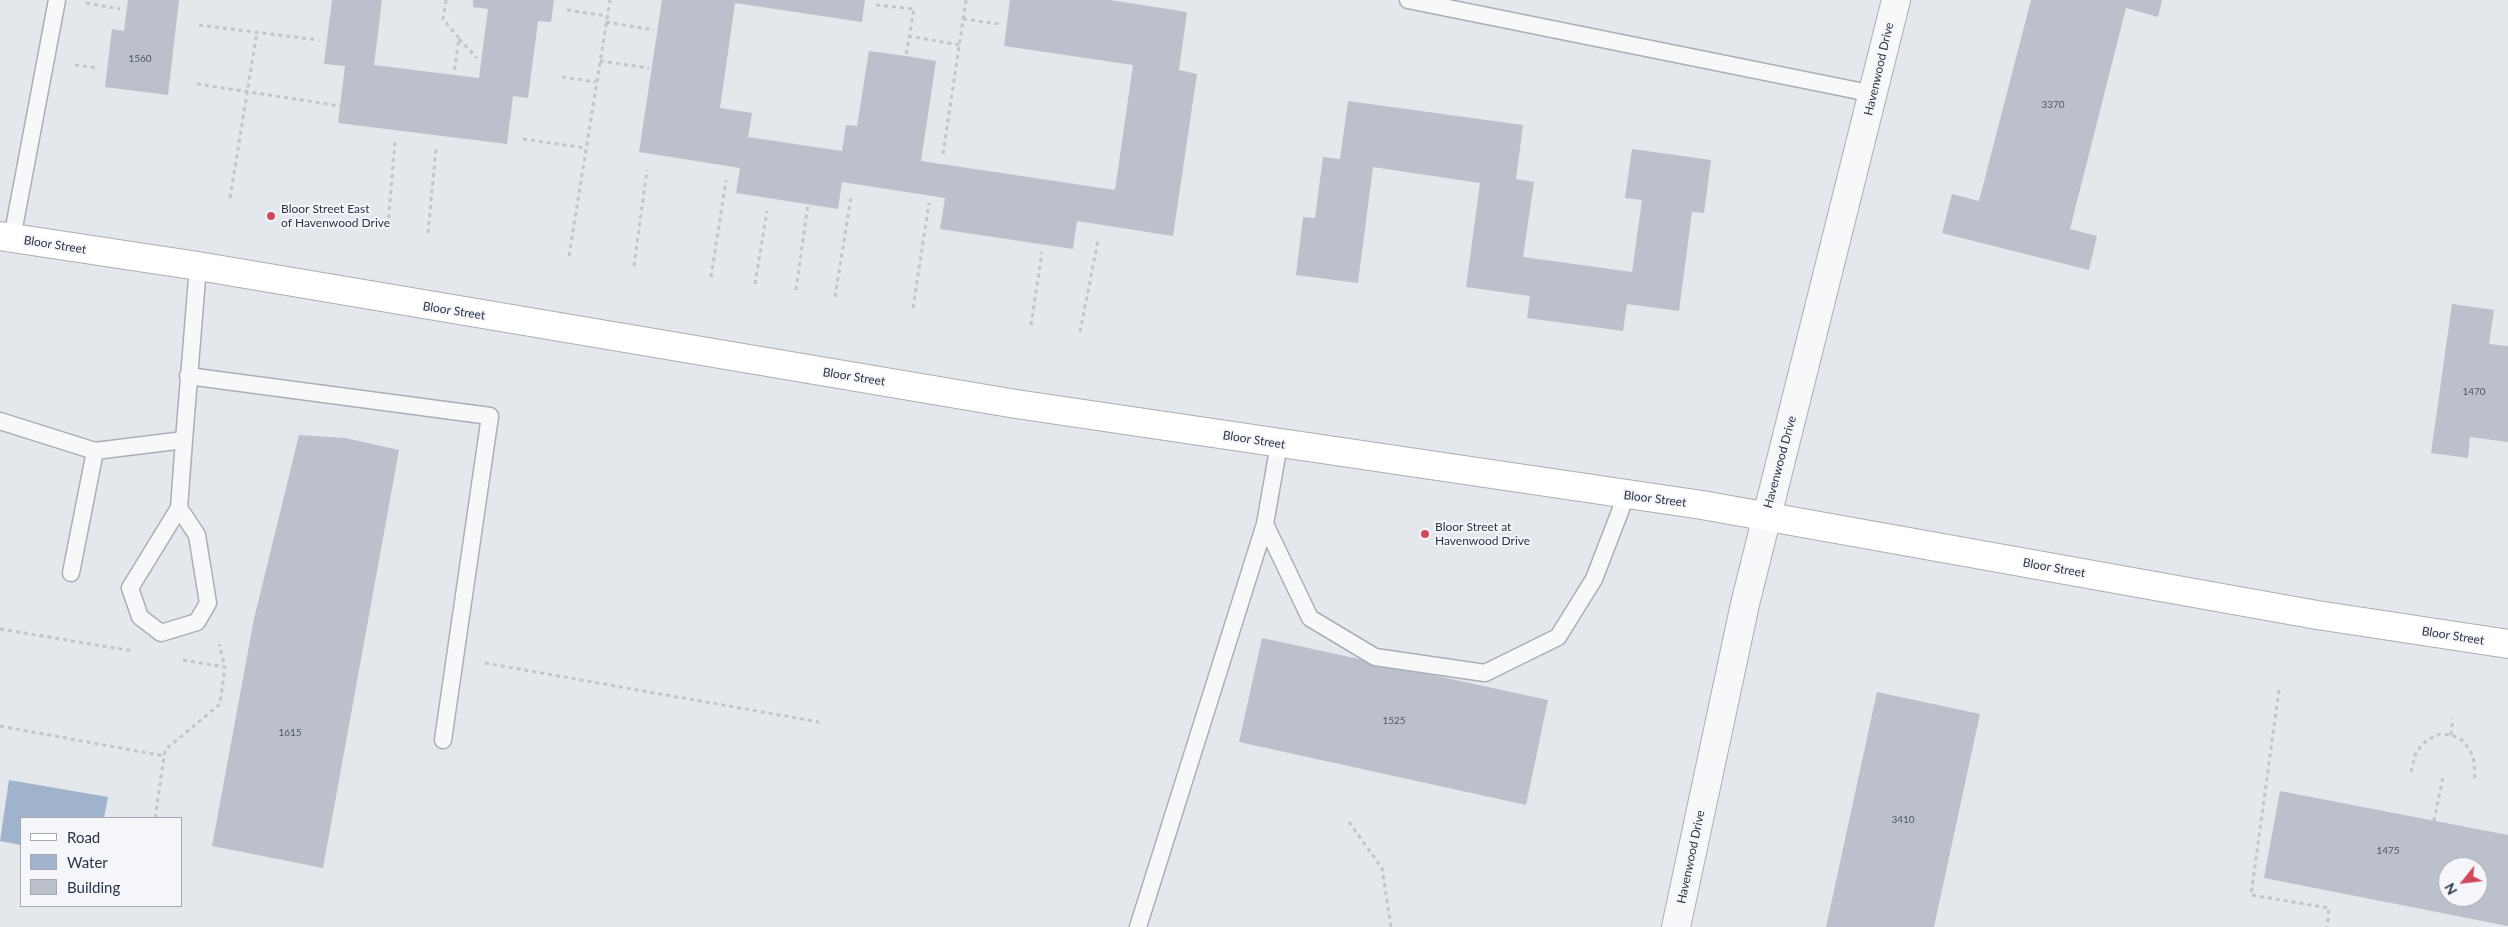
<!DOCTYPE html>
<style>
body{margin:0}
#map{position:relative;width:2508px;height:927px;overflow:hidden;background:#e4e7ec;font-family:Lato,sans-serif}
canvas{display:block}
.legend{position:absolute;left:20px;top:817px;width:162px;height:90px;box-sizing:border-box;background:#f4f6f9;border:1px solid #a4a8b1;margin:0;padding:6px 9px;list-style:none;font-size:15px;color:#2b3445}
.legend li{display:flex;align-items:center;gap:10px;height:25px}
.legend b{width:25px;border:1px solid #a4a8b1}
.north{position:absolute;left:2438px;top:857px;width:50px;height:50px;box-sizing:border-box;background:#f4f6f9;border:1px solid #a4a8b1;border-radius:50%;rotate:241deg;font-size:14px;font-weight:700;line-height:20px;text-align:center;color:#2b3445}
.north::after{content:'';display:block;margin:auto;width:18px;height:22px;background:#d1495b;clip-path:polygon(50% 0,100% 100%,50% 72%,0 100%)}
</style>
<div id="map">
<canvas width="2508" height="927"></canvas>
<ul class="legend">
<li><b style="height:6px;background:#fff"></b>Road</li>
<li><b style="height:14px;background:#9fb4cc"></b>Water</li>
<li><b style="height:14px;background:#bbc0ca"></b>Building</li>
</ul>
<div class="north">N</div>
</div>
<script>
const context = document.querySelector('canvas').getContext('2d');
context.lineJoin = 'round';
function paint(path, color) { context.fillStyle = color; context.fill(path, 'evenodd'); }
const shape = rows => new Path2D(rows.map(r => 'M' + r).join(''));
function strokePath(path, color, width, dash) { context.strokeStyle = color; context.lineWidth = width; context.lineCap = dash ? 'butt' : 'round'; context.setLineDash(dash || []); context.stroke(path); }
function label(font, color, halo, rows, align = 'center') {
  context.font = font + ' Lato,sans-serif'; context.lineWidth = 4; context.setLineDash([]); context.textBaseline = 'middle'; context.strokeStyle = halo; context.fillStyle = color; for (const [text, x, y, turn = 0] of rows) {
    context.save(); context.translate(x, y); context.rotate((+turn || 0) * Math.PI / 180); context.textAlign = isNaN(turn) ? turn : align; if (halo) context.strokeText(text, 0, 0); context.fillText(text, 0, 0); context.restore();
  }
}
const water = shape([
 [9,780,108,797,104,818,21,818,21,845,0,841]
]);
const building = shape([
 [128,0,179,0,168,95,105,87,112,29,124,31],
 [332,0,382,0,374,65,479,78,488,9,473,7,473,0,554,0,551,22,538,21,528,98,513,96,507,144,338,123,345,66,324,64],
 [662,0,865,0,862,22,735,3,720,108,752,113,748,137,842,151,846,125,857,126,869,51,906,56,936,61,921,161,1115,190,1133,65,1004,46,1010,0,1110,0,1187,12,1179,70,1197,74,1173,236,1077,221,1073,249,940,229,945,198,842,182,838,209,736,193,740,168,639,152],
 [2031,0,2162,0,2158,17,2126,8,2070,229,2097,236,2089,270,1942,233,1952,194,1979,201],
 [1348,101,1523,125,1516,179,1534,182,1523,257,1632,272,1642,200,1625,198,1632,149,1711,160,1704,213,1692,212,1679,311,1627,304,1623,331,1527,318,1530,296,1466,287,1480,183,1373,167,1358,283,1296,275,1303,217,1315,218,1323,157,1340,159],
 [2452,304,2494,310,2489,344,2508,346,2508,442,2470,437,2468,458,2431,453],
 [299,435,345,438,399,450,323,868,212,846,254,619],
 [1262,638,1548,700,1526,805,1239,742],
 [1877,692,1980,714,1934,927,1826,927],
 [2280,791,2508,835,2508,926,2264,878],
 [2448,867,2478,867,2478,897,2448,897]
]);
const path = shape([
 [446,0,443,19,459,38,454,72],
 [86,3,120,9],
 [876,5,914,9,906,56],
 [567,10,607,16],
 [963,19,1000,24],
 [606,22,654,30],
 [199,25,319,40],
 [908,36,960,45],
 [459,39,477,58],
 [600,61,649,68],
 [75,65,99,68],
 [562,77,596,82],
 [197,84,340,106],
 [523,139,586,148],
 [943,154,966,0],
 [230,198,257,32],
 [388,226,395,141],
 [428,233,436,148],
 [569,256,610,0],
 [634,266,647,170],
 [711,277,726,180],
 [755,284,767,211],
 [796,290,808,204],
 [835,297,851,197],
 [913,308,929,203],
 [1031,325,1042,252],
 [1080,332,1098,240],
 [0,629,133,651],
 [183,660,225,667,219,644],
 [485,663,819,722],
 [2279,690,2251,895,2329,908,2327,927],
 [0,726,164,756],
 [2451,735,2453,718],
 [2411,772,2416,752,2427,740,2440,734,2451,735,2462,740,2470,750,2474,761,2475,781],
 [155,818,165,750,220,704,225,667],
 [2434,821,2443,777],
 [1349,822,1382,868,1391,927]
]);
const service = shape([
 [1408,0,1874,94],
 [12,238,57,0],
 [188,376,490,416,443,740],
 [0,421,95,451,184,440,198,266],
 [179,508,197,535,208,603,197,622,161,633,140,617,130,588,179,508,184,440],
 [1265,524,1310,618,1375,657,1485,673,1558,637,1594,579,1626,496],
 [71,573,95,451],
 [1138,927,1265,524,1279,444]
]);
const minor = shape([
 [1676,927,1745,604,1896,0]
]);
const secondary = shape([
 [0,236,198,266,1016,404,1702,505,2317,615,2508,644]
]);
const markers = [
 [271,216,5,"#d1495b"],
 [1425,534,5,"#d1495b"]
];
const numberNames = [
 ["1560",140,59],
 ["3370",2053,105],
 ["1470",2474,392],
 ["1525",1394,721],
 ["1615",290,733],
 ["3410",1903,820],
 ["1475",2388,851]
];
const streetNames = [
 ["Havenwood Drive",1879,69,-77],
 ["Bloor Street",55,245,9],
 ["Bloor Street",454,311,9],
 ["Bloor Street",854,377,9],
 ["Bloor Street",1254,440,9],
 ["Havenwood Drive",1780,462,-75],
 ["Bloor Street",1655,499,7],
 ["Bloor Street",2054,568,10],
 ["Bloor Street",2453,636,9],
 ["Havenwood Drive",1691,857,-78]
];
const poiNames = [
 ["Bloor Street East",281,209],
 ["of Havenwood Drive",281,223],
 ["Bloor Street at",1435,527],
 ["Havenwood Drive",1435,541]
];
paint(water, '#9fb4cc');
paint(building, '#bbc0ca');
strokePath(service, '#a9aeb7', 19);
strokePath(minor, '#a9aeb7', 30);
strokePath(secondary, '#a9aeb7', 30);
strokePath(path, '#c2c5cb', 3, [4, 4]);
strokePath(service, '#f7f8fa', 16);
strokePath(minor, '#f7f8fa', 28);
strokePath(secondary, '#fff', 28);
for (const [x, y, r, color] of markers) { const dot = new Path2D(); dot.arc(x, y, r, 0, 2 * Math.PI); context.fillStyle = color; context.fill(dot); strokePath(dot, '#f4f6f9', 2); }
label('10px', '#4f5766', null, numberNames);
label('12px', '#2b3445', '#f4f6f9', streetNames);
label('12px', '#2b3445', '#f4f6f9', poiNames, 'left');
</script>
